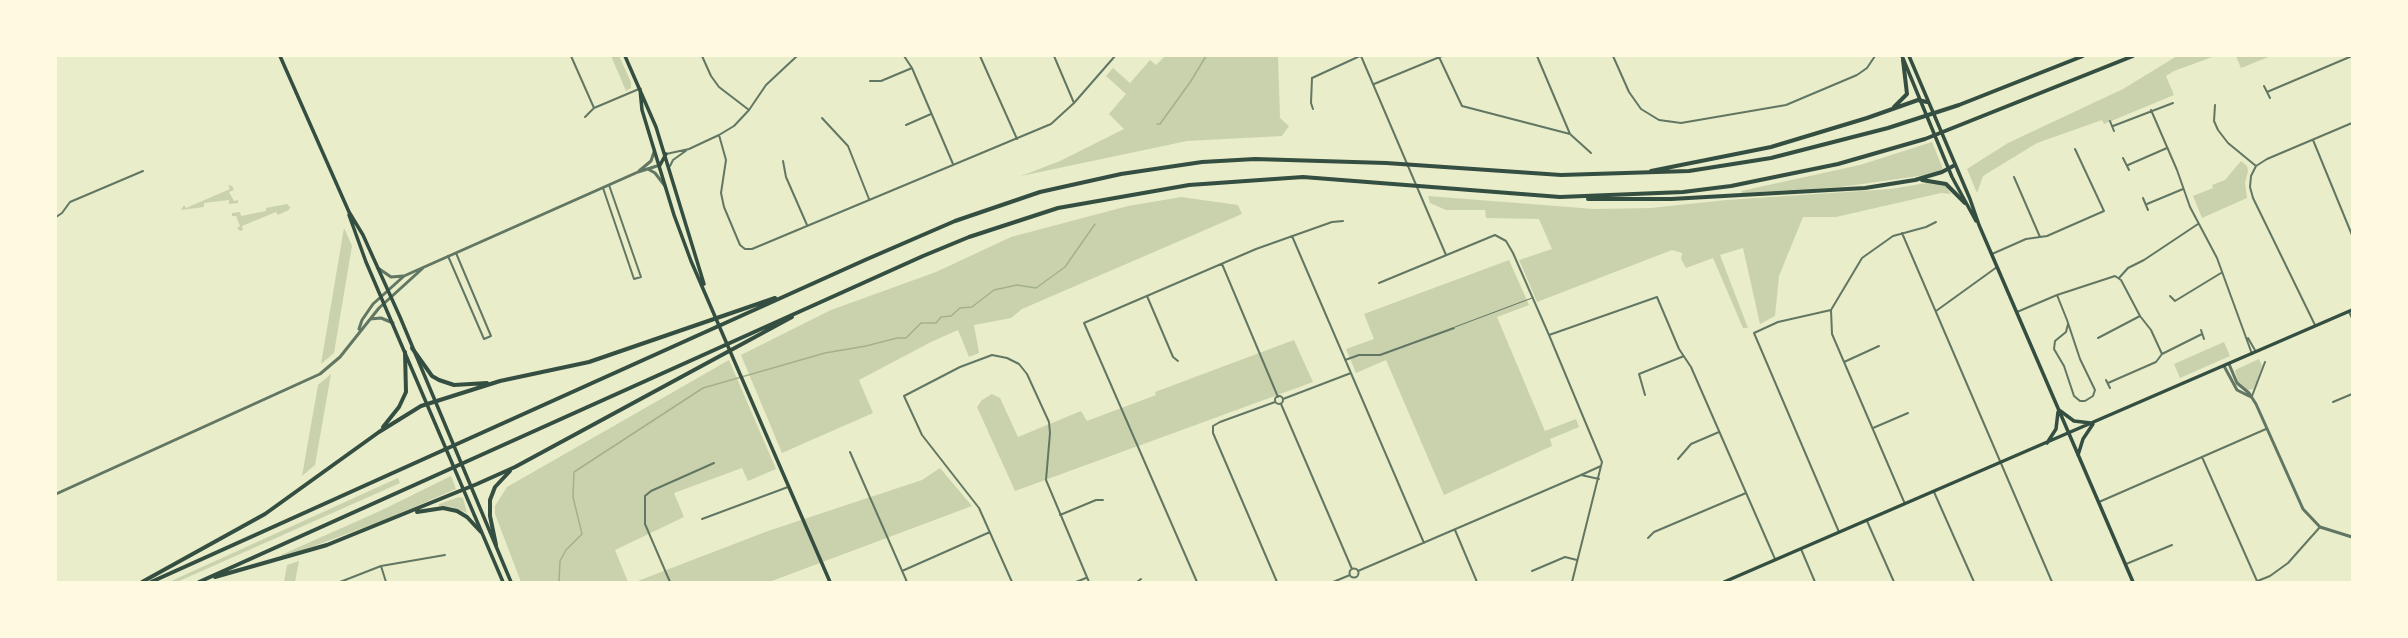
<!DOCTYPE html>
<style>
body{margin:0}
#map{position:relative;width:2408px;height:638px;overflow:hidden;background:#e9edc9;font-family:Ubuntu,sans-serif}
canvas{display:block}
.frame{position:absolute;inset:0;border:57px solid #fefae0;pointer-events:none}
</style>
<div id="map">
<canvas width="2408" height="638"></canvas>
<div class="frame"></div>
</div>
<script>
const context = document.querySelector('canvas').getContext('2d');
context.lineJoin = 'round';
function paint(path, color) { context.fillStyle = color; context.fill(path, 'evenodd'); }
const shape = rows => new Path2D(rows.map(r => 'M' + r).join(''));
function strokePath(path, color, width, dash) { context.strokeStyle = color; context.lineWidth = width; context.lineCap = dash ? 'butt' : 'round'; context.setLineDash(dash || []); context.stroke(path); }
const green = shape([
 [611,56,619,56,631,82,631,88,626,91],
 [1165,56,1278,56,1280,118,1289,126,1282,136,1187,141,1021,176,1060,161,1124,129,1109,114,1126,94,1106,76,1113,68,1130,83,1150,60,1156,65],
 [2177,56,2215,56,2174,71,2166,76,2174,95,2104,124,2102,120,2037,143,1983,176,1977,193,1967,169,2008,143,2123,89],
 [2236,56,2271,56,2241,68],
 [1932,142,1943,169,1933,174,1841,187,1742,193,1741,191,1860,165],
 [2241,161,2247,166,2248,171,2245,183,2247,198,2202,218,2193,196,2213,188,2212,185,2225,180],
 [1932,182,1946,186,1951,194,1941,193,1836,217,1803,217,1779,276,1775,316,1760,324,1743,248,1720,255,1748,328,1743,328,1713,258,1686,268,1681,259,1682,253,1672,250,1537,302,1519,260,1552,249,1539,219,1486,218,1485,210,1446,210,1430,203,1428,196,1594,209,1651,208,1726,200,1891,189],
 [228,185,232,186,234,190,229,192,234,201,238,200,238,203,229,204,229,200,204,203,204,207,181,210,184,205,186,208,230,189],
 [1181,197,1238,205,1242,214,1022,309,1011,318,974,325,979,353,969,357,958,330,931,342,859,380,873,413,782,453,741,355,831,310,936,272,1011,237,1128,206],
 [287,204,290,207,289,210,278,215,276,212,242,226,243,230,240,231,237,228,240,226,236,216,232,216,232,213,240,212,241,216,266,211,266,208],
 [344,228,352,246,334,353,321,364],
 [1509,260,1529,305,1497,317,1545,431,1576,419,1579,427,1550,439,1552,446,1444,495,1386,360,1356,373,1346,349,1374,339,1364,314],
 [1294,340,1313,382,1015,491,977,407,982,400,992,394,1000,398,1018,437,1081,411,1087,421,1156,395,1155,392],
 [2224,342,2230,356,2180,378,2174,364],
 [2259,359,2262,366,2255,386,2253,389,2247,390,2238,382,2235,370],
 [729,360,776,469,748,481,742,468,674,493,684,517,615,550,628,582,521,582,495,514,495,506,507,487],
 [331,374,315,465,302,476,318,385],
 [940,468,972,506,769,582,635,582,768,531,922,480],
 [451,476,456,489,384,520,282,558,281,555,380,511],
 [398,478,400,483,177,582,169,582],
 [459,497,463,498,467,513,452,507,439,506,439,504],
 [299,561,295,582,284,582,287,565]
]);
const stream = shape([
 [1157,124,1160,124,1191,81,1206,56],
 [559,582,560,561,566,550,582,534,573,497,574,472,703,388,825,353,866,346,897,338,906,338,921,323,936,323,941,317,951,316,960,308,972,307,994,290,1017,285,1036,288,1065,267,1095,224]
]);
const service = shape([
 [1455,327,1532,298]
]);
const minor = shape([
 [571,56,594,108,639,89],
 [702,56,711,76,719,87,749,110],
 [904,56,912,68,953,164],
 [980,56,1017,139],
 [1054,56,1074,103],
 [1361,56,1446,255],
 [1537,56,1570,134,1591,153],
 [1613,56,1629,92,1641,109,1659,120,1681,123,1786,105,1857,75,1867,68,1875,56],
 [1439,57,1462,106,1570,134],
 [870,81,881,81,912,68],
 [1374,84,1442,56],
 [2264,86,2270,98],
 [2267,92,2352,56],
 [2215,105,2214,121,2218,130,2228,143,2256,166],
 [1313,109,1311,103,1312,78,1360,56],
 [2151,110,2177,170,2190,207,2217,258,2252,354],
 [585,117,594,108],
 [822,118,848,146,869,199],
 [2110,121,2114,131],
 [906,125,931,114],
 [2113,126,2173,103],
 [719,135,726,160,721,193,724,207,740,245,745,249,752,249,1051,124,1074,103,1115,56],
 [2313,140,2352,235],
 [666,154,689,149,719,135,734,126,749,110,766,85,797,56],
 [2123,158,2129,170],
 [783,161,786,177,807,225],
 [2128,165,2167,148],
 [670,166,673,160,687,150],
 [2014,177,2040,237],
 [603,188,634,279,641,277,609,185],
 [2143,198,2148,210],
 [2147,204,2183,189],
 [56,217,62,213,70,202,143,171],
 [1902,233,2052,582],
 [1292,236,1424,543],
 [1992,254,2026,239,2047,236,2104,211,2075,149],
 [448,256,484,339,491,336,456,253],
 [1222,264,1278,397],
 [2119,278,2128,268,2144,260,2198,224],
 [1379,283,1495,235,1506,241,1513,253,1549,335,1602,462,1572,582],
 [2057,295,2067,320,2080,359,2095,390,2093,396,2085,401,2080,401,2074,396,2064,366,2054,349,2055,341,2066,332,2068,324],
 [1147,296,1173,357,1178,361],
 [2170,296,2175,301,2221,273],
 [1831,310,1778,322,1754,333,1839,532],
 [1936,311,1997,267],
 [2017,312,2057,295,2115,276,2121,280,2140,316,2151,330,2162,354],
 [2349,312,2352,318],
 [2315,325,2253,198,2250,187,2251,176,2256,166,2267,159,2352,123],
 [2201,330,2204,339],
 [1549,335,1657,297,1679,349,1691,367,1775,559],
 [2098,338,2140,316],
 [2248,338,2256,352],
 [1345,360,1359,355,1380,355,1454,328],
 [1844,362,1879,346],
 [2106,380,2110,388],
 [2108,383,2156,362,2162,354,2202,334],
 [1645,395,1639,374,1684,356],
 '1275 400a4 4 0 1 1 8 0a4 4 0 1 1-8 0Z',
 [2252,396,2265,362],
 [1283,399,1351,373],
 [1275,402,1220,422,1213,426,1213,433,1277,582],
 [2333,402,2352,394],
 [1281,404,1352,569],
 [1873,428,1908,413],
 [850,452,907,582],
 [2202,457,2257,581],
 [1678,459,1691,444,1719,432],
 [1599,479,1581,475,1601,466],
 [1934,492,1974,582],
 [2099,502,2266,429],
 [1905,504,1832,334,1831,310,1862,258,1893,236,1926,227,1936,222],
 [1060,515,1096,500,1103,500],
 [702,519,788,487],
 [1867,521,1894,582],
 [1455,530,1477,582],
 [1648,538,1654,532,1746,493],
 [1801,549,1815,582],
 [2126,564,2172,545],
 [381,566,386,582],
 '1349.5 573a4.5 4.5 0 1 1 9 0a4.5 4.5 0 1 1-9 0Z',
 [902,571,990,532],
 [1358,571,1581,475],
 [1532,571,1565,557,1577,560],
 [340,582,381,566,445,555],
 [670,582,645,524,645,496,651,491,714,463],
 [1012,582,979,508,922,435,904,396,960,367,992,355,1007,358,1019,364,1027,374,1049,422,1050,433,1046,480,1089,582],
 [1076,582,1086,578],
 [1137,582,1141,579],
 [1197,582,1084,323,1256,249,1332,222,1343,221],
 [1333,582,1350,575],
 [2255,582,2270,576,2288,563,2320,527]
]);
const tertiary = shape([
 [648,169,655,173,665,186],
 [639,171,651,161,654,152],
 [378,268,391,277,403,276],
 [370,319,381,318,393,323],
 [359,329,362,320,373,304,404,276,638,172,660,165],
 [2229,364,2237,383,2249,393,2256,404,2303,509,2320,527,2352,537],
 [2224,366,2237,390,2251,397],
 [56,494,320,374,340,357,379,308,423,268]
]);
const primary = shape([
 [280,56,349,212,363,235,400,317,511,582],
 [625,56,656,127,704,284],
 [1902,56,1952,177,1976,221],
 [1909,56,1970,199,1979,225,2133,582],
 [640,89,642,110,674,215,691,261,830,582],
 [660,165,666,154],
 [349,215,366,262,503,582],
 [2059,410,2074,421,2091,423],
 [2047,443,2056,429,2058,412],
 [2078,455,2083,439,2093,424],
 [1724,582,2352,310]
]);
const motorway = shape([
 [1894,107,1907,94,1903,60],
 [1651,171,1771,147,1867,118,1918,100,1927,102],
 [1922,180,1946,184,1965,203],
 [1588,199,1671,199,1865,188,1915,180,1942,172,1955,165],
 [412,348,432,376,439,380,454,385,487,383],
 [383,427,399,407,406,392,405,352],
 [417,512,443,508,457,511,467,517,481,532],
 [496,545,490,516,490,500,495,487,510,471],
 [215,577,327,545,477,484,515,467,792,317],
 [142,582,265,514,379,432,421,406,500,381,589,362,775,298],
 [151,582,865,260,955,221,1040,192,1121,174,1202,162,1255,159,1386,163,1561,175,1689,171,1771,158,1888,128,1959,105,2083,56],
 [199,582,923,256,969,237,1058,208,1189,185,1303,177,1560,197,1683,192,1731,186,1838,164,1925,139,2133,56]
]);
paint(green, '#cad2ad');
strokePath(stream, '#a3b18a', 1.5);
strokePath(service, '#617663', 1);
strokePath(minor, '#617663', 2);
strokePath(tertiary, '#617663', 3);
strokePath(primary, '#344e41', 3.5);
strokePath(motorway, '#344e41', 4);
</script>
